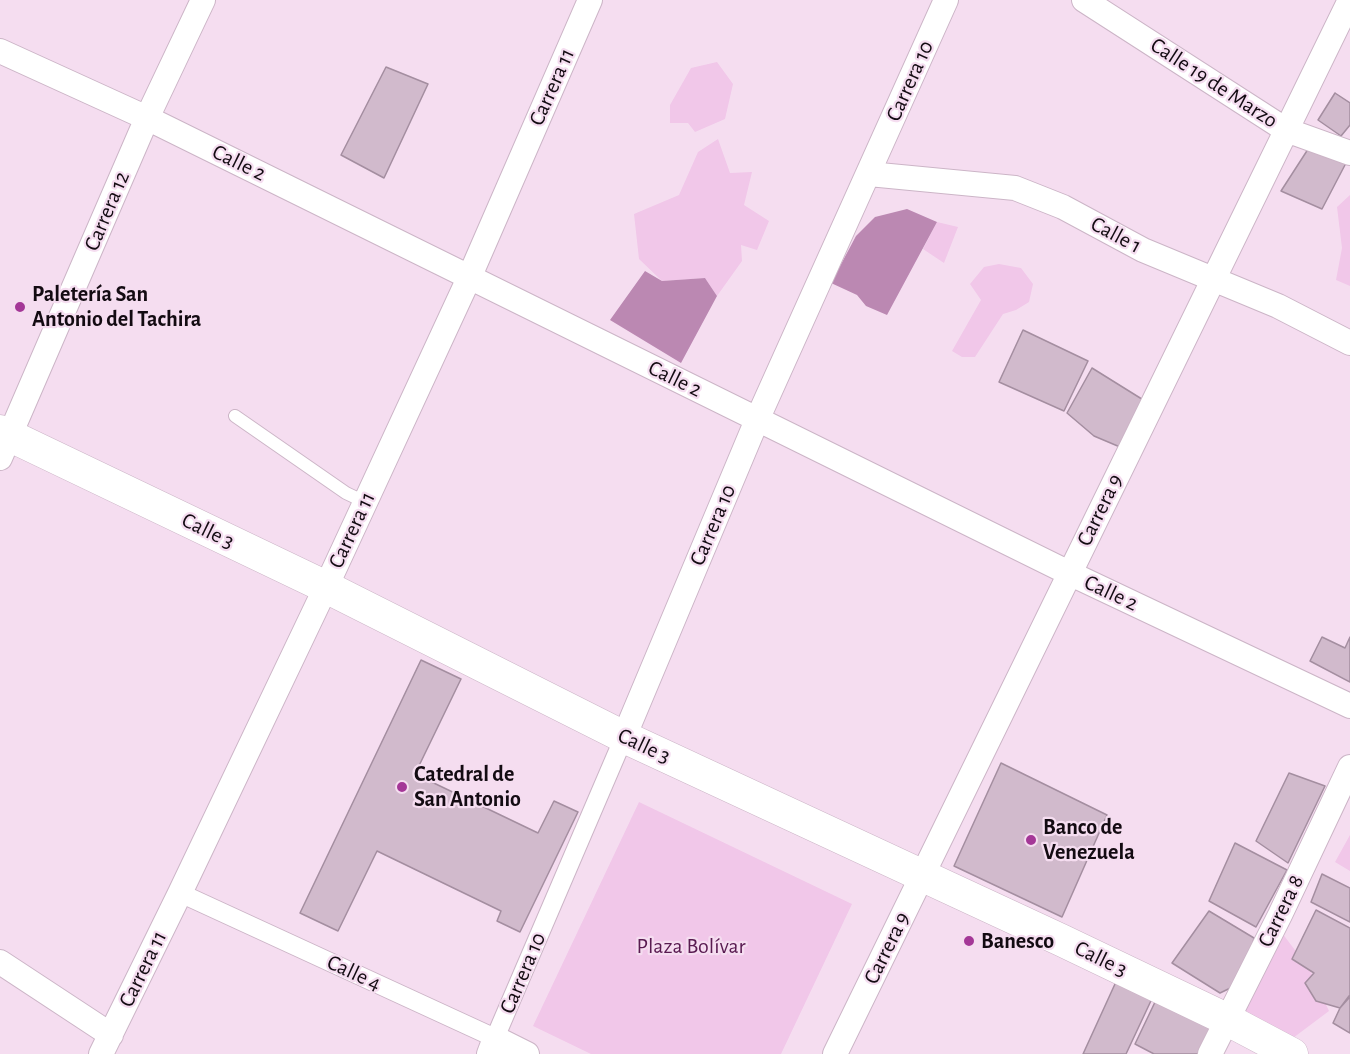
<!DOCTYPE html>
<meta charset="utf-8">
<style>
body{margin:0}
canvas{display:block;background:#f5ddf0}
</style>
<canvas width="1350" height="1054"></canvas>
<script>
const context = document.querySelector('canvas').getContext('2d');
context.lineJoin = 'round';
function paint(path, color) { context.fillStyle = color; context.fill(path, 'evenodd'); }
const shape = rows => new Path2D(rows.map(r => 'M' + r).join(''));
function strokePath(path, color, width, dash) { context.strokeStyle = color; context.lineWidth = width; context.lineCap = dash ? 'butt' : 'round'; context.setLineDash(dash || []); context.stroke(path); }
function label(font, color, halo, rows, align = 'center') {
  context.font = font + ' "Alegreya Sans",sans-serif'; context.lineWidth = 4.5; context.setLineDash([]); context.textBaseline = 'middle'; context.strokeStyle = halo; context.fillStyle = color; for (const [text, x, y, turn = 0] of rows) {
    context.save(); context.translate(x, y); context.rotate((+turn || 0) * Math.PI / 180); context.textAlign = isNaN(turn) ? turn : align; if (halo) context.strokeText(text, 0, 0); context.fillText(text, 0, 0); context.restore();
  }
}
const green = shape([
 [717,62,733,84,725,119,695,132,688,123,670,123,670,105,691,68],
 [718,139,730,173,752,172,744,205,769,221,757,250,741,245,742,261,717,296,705,278,662,281,639,259,634,214,679,195,698,152],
 [1350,195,1350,286,1336,280,1342,248,1337,207],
 [937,222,958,227,944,263,923,249],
 [999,264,1021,268,1033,284,1029,302,1016,310,1003,314,975,357,962,357,952,351,981,300,970,284,984,267],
 [639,802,852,904,781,1054,591,1054,533,1026],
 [1350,835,1350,871,1335,862],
 [1279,929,1310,970,1329,1011,1293,1038,1241,1013]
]);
const water = shape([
 [907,209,937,222,887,315,866,306,857,295,831,283,856,236,875,217],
 [645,271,662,281,705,278,717,296,681,363,610,320]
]);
const building = shape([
 [386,67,428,84,384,178,341,155,386,67],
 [1335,93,1350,103,1350,125,1341,136,1318,120,1335,93],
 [1312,143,1346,163,1322,209,1281,191,1312,143],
 [1023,330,1088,361,1064,411,999,382,1023,330],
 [1092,368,1145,401,1120,447,1094,436,1067,413,1092,368],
 [1322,637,1345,648,1350,637,1350,682,1310,661,1322,637],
 [421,660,461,679,415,774,538,833,554,801,578,812,520,932,497,921,501,911,377,851,338,931,300,913,421,660],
 [1001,763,1107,815,1062,917,954,866,1001,763],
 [1289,773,1325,786,1288,863,1256,841,1289,773],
 [1235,843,1287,870,1256,927,1209,901,1235,843],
 [1322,874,1350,888,1350,922,1311,902,1322,874],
 [1316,910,1350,928,1350,997,1340,1008,1316,1001,1305,983,1314,973,1292,959,1316,910],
 [1209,911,1254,938,1245,981,1220,993,1172,963,1209,911],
 [1120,973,1156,990,1126,1054,1083,1054,1120,973],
 [1349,996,1350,997,1350,1033,1333,1023,1340,1008,1349,996],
 [1156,1000,1212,1029,1199,1054,1154,1054,1135,1044,1156,1000]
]);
const service = shape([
 [235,416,346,493,365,502]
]);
const pedestrian = shape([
 [180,893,495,1038,624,737]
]);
const minor = shape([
 [1084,0,1286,130,1350,153],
 [0,51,147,118,1069,573,1350,706],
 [869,174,1015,188,1063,207,1143,250,1278,306,1350,343],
 [0,458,147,118,203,0],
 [624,737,757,420,946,0],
 [0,962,111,1035],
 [101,1054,180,893,326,587,469,278,590,0],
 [489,1054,495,1038,527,1054],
 [835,1054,1350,0],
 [1210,1054,1280,915,1350,767]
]);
const tertiary = shape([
 [0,431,326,587,624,737,1061,940,1226,1019,1292,1054]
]);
const markers = [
 [20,307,6,"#a43797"],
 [402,787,6,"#a43797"],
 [1031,840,6,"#a43797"],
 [969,941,6,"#a43797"]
];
const streetNames = [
 ["Carrera 10",910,81,-66],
 ["Calle 19 de Marzo",1214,83,33],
 ["Carrera 11",552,87,-66],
 ["Calle 2",239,163,26],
 ["Carrera 12",107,211,-67],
 ["Calle 1",1116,235,28],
 ["Calle 2",675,379,26],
 ["Carrera 9",1100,510,-64],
 ["Carrera 10",713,525,-67],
 ["Carrera 11",352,530,-65],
 ["Calle 3",208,531,26],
 ["Calle 2",1111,593,25],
 ["Calle 3",644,746,25],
 ["Carrera 8",1281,911,-64],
 ["Carrera 9",887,948,-64],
 ["Calle 3",1101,959,26],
 ["Carrera 11",143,969,-64],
 ["Calle 4",354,973,25],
 ["Carrera 10",523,973,-67]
];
const poiNames = [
 ["Paletería San",32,294],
 ["Antonio del Tachira",32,319],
 ["Catedral de",414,774],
 ["San Antonio",414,799],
 ["Banco de",1043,827],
 ["Venezuela",1043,852],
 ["Banesco",981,941]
];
const parkNames = [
 ["Plaza Bolívar",691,946]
];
paint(green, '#f1c7e9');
paint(water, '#bb88b2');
paint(building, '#d1bacc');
strokePath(building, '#a48ea0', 1.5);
strokePath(service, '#ccb5c7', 14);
strokePath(pedestrian, '#ccb5c7', 20);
strokePath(minor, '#ccb5c7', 26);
strokePath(tertiary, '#ccb5c7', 33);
strokePath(service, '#fff', 12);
strokePath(pedestrian, '#fff', 18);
strokePath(minor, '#fff', 24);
strokePath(tertiary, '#fff', 32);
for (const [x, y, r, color] of markers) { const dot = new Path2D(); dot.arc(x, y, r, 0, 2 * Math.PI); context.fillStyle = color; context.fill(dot); strokePath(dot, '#f5ddf0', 2); }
label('22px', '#130b12', '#f5ddf0', streetNames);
label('bold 22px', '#130b12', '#f5ddf0', poiNames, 'left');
label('22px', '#591b51', '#f5ddf0', parkNames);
</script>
